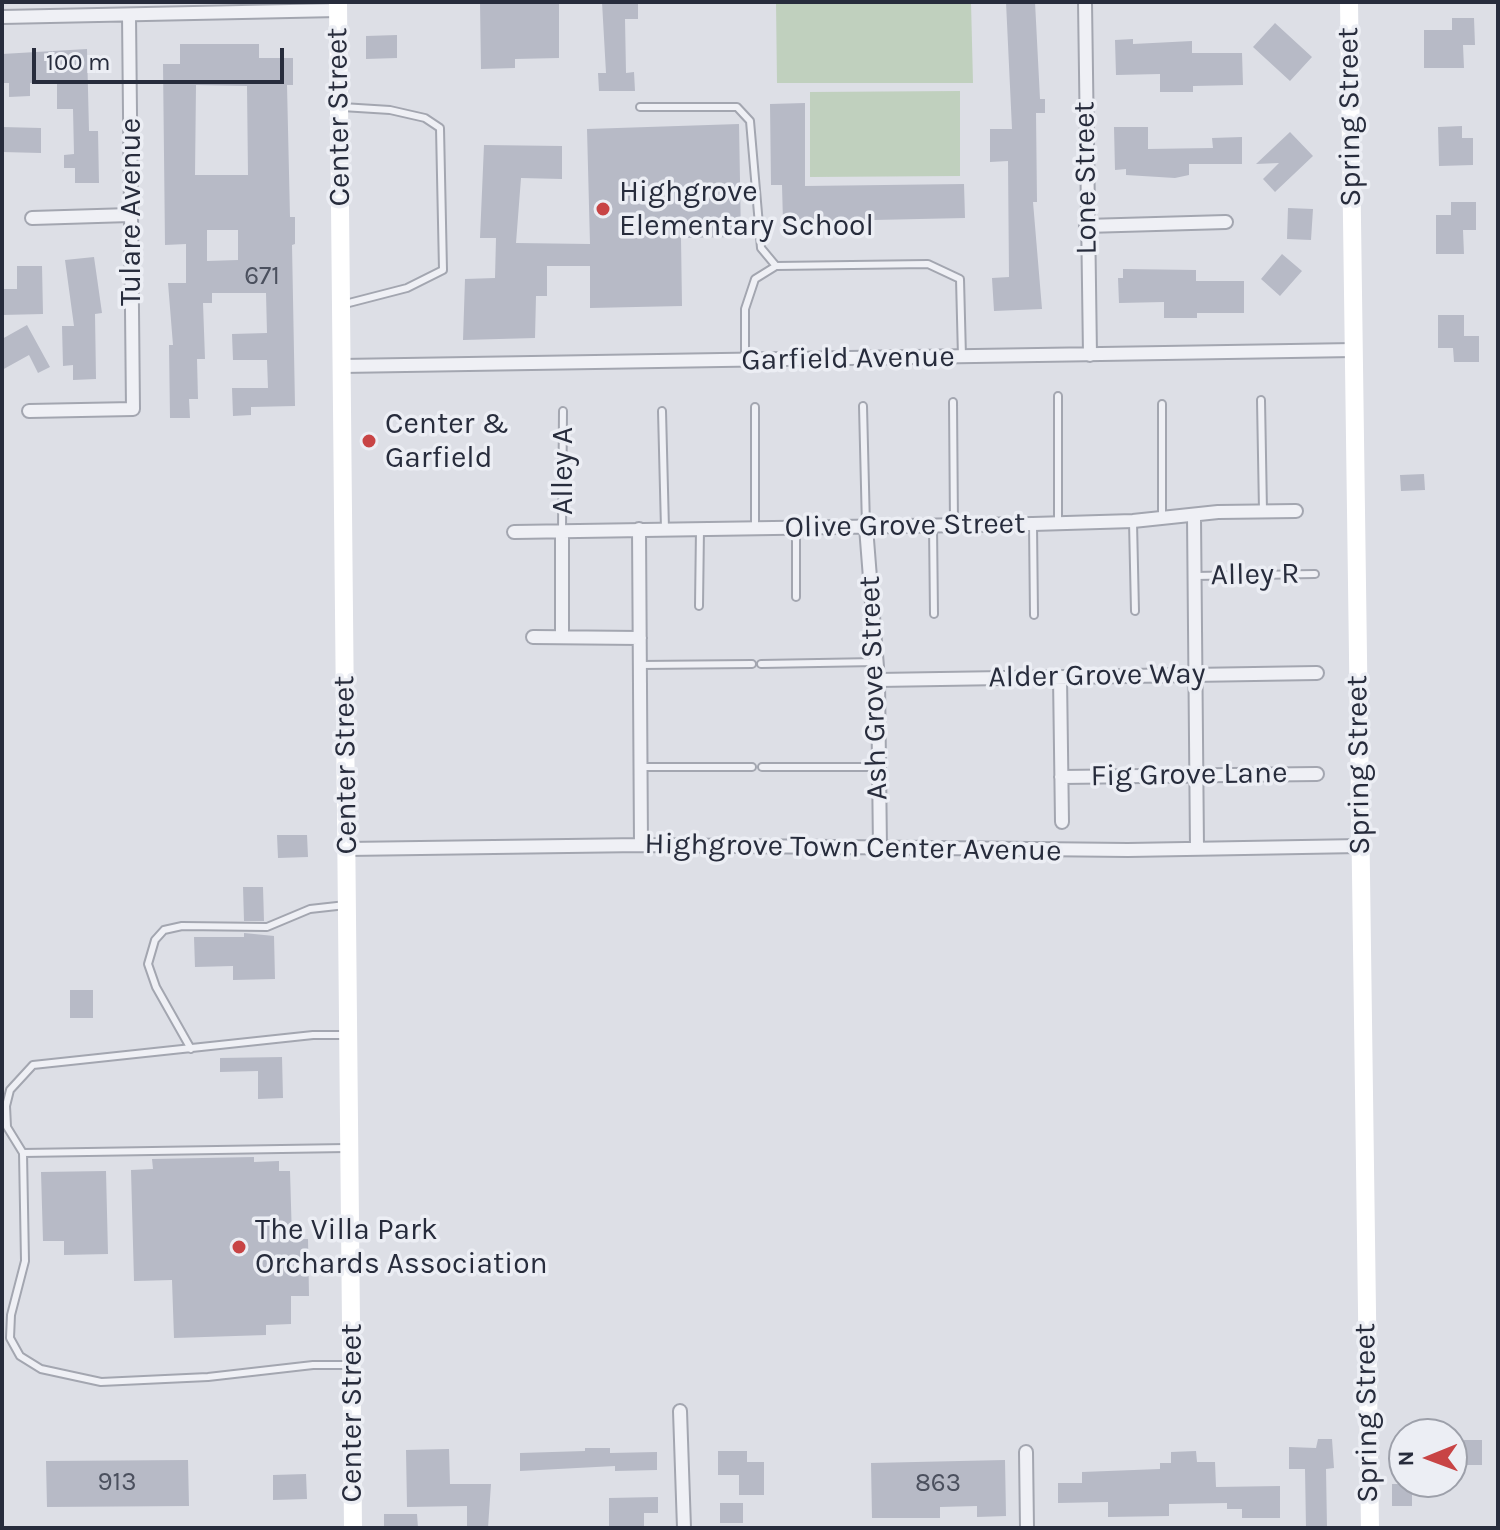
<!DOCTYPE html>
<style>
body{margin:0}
#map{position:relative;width:1500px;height:1530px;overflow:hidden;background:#dddfe6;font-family:Karla,sans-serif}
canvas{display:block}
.frame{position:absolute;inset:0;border:4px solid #272c3c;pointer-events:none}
.north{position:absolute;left:1388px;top:1418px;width:80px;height:80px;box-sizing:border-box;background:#eceef4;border:2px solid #9da0aa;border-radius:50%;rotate:269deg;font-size:22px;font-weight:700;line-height:32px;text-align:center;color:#272c3c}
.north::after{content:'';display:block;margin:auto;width:28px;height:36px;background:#c84445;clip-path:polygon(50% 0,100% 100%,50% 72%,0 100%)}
.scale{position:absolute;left:32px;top:48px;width:252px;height:36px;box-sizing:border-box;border:4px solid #272c3c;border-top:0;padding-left:10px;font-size:24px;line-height:28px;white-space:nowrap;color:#272c3c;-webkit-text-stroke:6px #eceef4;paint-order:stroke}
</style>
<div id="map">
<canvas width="1500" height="1530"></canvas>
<div class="frame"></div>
<div class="north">N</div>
<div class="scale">100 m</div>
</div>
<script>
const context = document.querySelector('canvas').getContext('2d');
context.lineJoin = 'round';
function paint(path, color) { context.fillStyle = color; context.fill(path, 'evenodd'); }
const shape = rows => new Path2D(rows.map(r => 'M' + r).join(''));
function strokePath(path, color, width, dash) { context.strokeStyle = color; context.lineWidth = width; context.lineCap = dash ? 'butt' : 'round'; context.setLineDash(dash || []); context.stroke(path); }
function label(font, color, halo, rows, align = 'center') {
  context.font = font + ' Karla,sans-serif'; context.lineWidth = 7; context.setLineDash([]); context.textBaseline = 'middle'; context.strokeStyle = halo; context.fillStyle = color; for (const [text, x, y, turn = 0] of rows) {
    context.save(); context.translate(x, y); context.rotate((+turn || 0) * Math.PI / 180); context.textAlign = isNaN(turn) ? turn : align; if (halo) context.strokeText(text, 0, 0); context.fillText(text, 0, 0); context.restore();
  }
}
const green = shape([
 [776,2,971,2,973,83,777,83],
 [960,91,960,176,810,177,810,92]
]);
const building = shape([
 [480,2,559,3,559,58,515,59,515,68,481,69],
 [602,2,638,2,638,19,625,19,626,73,634,72,635,91,599,91,598,73,606,73],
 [1006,2,1035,2,1040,99,1045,99,1045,113,1036,113,1037,202,1033,202,1042,309,994,311,992,278,1009,277,1008,161,990,162,990,129,1012,129],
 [1452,18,1474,18,1475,45,1463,45,1464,68,1424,68,1424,30,1452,30],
 [1275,23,1312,57,1290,81,1253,47],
 [397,35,397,58,366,59,366,36],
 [1133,39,1133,44,1192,41,1192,53,1242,53,1243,85,1193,86,1193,92,1160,92,1160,74,1116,75,1115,40],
 [180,44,259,44,259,58,293,58,293,85,287,85,290,217,295,217,295,244,292,245,295,406,251,407,251,415,233,416,232,388,268,388,267,360,233,360,232,334,267,333,266,293,212,293,212,303,203,303,205,359,197,359,198,399,189,399,190,418,170,418,169,345,173,345,168,283,186,283,186,244,165,245,163,64,180,64],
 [196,85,247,86,248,175,195,175],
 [207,230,238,230,238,260,207,261],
 [87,49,89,131,98,131,99,183,75,183,75,168,64,168,64,155,74,154,73,109,57,109,57,82,30,83,30,96,9,97,9,83,2,83,2,54],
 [805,103,805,186,964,184,965,218,783,222,782,185,771,185,770,104],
 [739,124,741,237,681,238,682,306,590,308,590,266,547,266,547,296,536,296,535,338,463,340,465,279,495,278,496,238,480,238,484,145,562,146,562,179,521,178,516,243,590,244,587,129],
 [1462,126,1462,138,1473,138,1473,165,1439,166,1438,127],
 [2,127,41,128,41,153,2,152],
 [1114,127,1148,127,1148,149,1213,148,1212,138,1242,137,1242,164,1189,164,1189,175,1175,178,1126,175,1126,169,1115,170],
 [1290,132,1313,156,1275,192,1263,179,1279,163,1256,164],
 [1451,202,1476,202,1476,230,1463,230,1464,254,1436,254,1436,215,1451,215],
 [1288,208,1313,209,1311,240,1287,239],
 [1282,254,1302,271,1280,296,1261,279],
 [94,257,102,313,95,314,96,379,73,380,73,365,63,366,62,326,74,326,65,260],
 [17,266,42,266,43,314,2,315,2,289,17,289],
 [1123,269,1196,270,1196,281,1244,281,1244,313,1197,313,1197,318,1164,318,1164,302,1119,303,1118,278,1123,278],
 [1438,315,1464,315,1464,336,1479,336,1479,362,1454,362,1453,348,1438,348],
 [27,325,50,367,38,373,29,355,2,370,2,339],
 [1424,474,1425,490,1401,491,1400,475],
 [277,835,307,835,308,857,278,858],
 [243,887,263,887,264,921,244,921],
 [244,933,274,936,275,979,233,980,233,966,195,967,194,937,244,937],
 [70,990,93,990,93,1018,70,1018],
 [282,1057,283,1098,258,1099,258,1071,220,1072,220,1058],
 [254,1157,254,1162,279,1161,279,1171,290,1171,292,1239,308,1239,309,1296,291,1296,291,1324,266,1325,266,1335,174,1338,172,1280,134,1281,131,1170,153,1169,152,1159],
 [106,1171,108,1254,64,1255,64,1241,43,1241,41,1172],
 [1318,1439,1332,1439,1334,1468,1326,1469,1327,1528,1306,1528,1305,1469,1289,1469,1289,1447,1316,1448],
 [1464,1440,1482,1440,1482,1465,1465,1465],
 [585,1448,610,1448,610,1453,657,1452,657,1470,615,1471,615,1466,520,1471,520,1453,585,1451],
 [449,1449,450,1484,491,1484,488,1528,467,1528,467,1506,407,1507,406,1450],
 [718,1451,747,1451,747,1462,764,1462,764,1495,739,1495,739,1475,718,1475],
 [1196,1451,1197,1462,1215,1462,1216,1487,1280,1486,1280,1518,1242,1518,1242,1509,1227,1509,1227,1503,1169,1504,1169,1516,1108,1517,1108,1502,1058,1503,1058,1483,1082,1483,1082,1472,1160,1469,1160,1463,1171,1463,1171,1452],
 [188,1460,189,1506,47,1507,46,1461],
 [1005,1460,1006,1516,977,1517,977,1506,940,1507,940,1518,872,1518,871,1463],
 [306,1474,307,1499,273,1500,273,1475],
 [1392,1484,1412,1484,1412,1506,1392,1506],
 [658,1497,658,1513,644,1513,644,1528,609,1528,609,1498],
 [720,1503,743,1503,743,1523,720,1523],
 [384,1514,417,1514,418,1528,384,1528]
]);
const lane = shape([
 [342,107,390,110,425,118,440,128,443,270,407,288,345,304],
 [640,107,737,107,750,121,761,248,776,266],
 [745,360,745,309,755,279,776,266,928,264,960,279,962,357],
 [1261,400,1263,511],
 [953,402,954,525],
 [863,406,866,527],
 [755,407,755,528],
 [662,411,665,529],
 [1162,518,1162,404],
 [1133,522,1135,611],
 [1058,523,1058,396],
 [1033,524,1034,615],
 [933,526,934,614],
 [796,529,796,597],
 [562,531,563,411],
 [1194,576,1315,574],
 [699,606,700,529],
 [761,664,876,662],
 [640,665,752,664],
 [641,767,752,767],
 [762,767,878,767],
 [191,1049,156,987,148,964,155,940,164,930,182,926,267,927,310,909,346,905],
 [346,1148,23,1153,25,1261,11,1315,10,1338,20,1356,41,1369,101,1382,208,1377,313,1365,348,1365],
 [23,1153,7,1127,6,1106,10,1090,33,1065,313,1035,346,1035]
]);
const street = shape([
 [1085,2,1090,355],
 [2,17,338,10],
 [32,218,130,215],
 [1086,226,1226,222],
 [342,366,1354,350],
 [29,411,133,409,129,15],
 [1194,517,1197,849],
 [866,527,878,680,880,849],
 [639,529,641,845],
 [514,532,1033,524,1133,521,1218,512,1296,511],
 [533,637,640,638],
 [562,637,562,531],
 [1060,677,1062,822],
 [878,680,1317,673],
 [1061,777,1317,774],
 [347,849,641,845,1128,850,1360,846],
 [680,1411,684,1528],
 [1026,1452,1027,1528]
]);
const secondary = shape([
 [338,2,353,1528],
 [1349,2,1370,1528]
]);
const markers = [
 [603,209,8,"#c84445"],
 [369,441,8,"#c84445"],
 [239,1247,8,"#c84445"]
];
const numberNames = [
 ["671",262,277],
 ["913",117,1483],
 ["863",938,1484]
];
const streetNames = [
 ["Center Street",339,117,-91],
 ["Spring Street",1350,117,-91],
 ["Lone Street",1086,178,-91],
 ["Tulare Avenue",131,212,-90],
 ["Garfield Avenue",848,359,-1],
 ["Alley A",563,471,-90],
 ["Olive Grove Street",905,526,-1],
 ["Alley R",1255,575,-1],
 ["Alder Grove Way",1097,676,-1],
 ["Ash Grove Street",874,688,-92],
 ["Center Street",346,765,-91],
 ["Spring Street",1359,765,-91],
 ["Fig Grove Lane",1189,775,-1],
 ["Highgrove Town Center Avenue",853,848,1],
 ["Center Street",352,1413,-90],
 ["Spring Street",1367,1413,-91]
];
const poiNames = [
 ["Highgrove",619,192],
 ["Elementary School",619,226],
 ["Center &",385,424],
 ["Garfield",385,458],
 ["The Villa Park",255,1230],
 ["Orchards Association",255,1264]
];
paint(green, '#c0d0be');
paint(building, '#b7bac6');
strokePath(lane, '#a3a6b0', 10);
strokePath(street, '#a3a6b0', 16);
strokePath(lane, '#eff0f5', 6);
strokePath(street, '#eff0f5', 12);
strokePath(secondary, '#fff', 18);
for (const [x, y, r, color] of markers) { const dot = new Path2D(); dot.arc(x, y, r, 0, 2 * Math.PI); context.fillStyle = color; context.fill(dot); strokePath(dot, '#eceef4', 3); }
label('26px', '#4b505e', null, numberNames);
label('30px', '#272c3c', '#eceef4', streetNames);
label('30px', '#272c3c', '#eceef4', poiNames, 'left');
</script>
